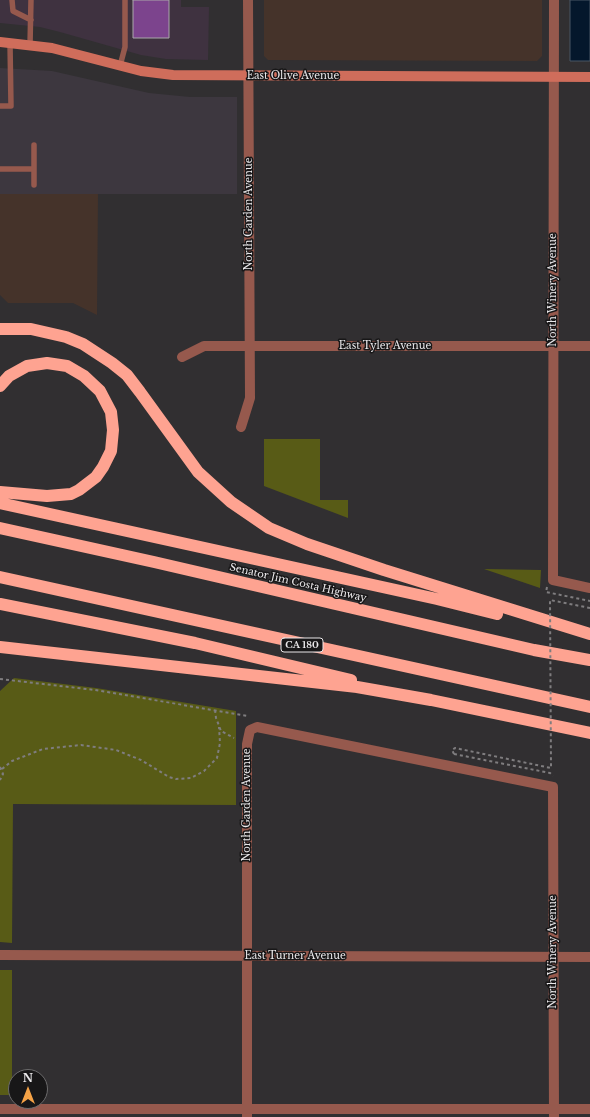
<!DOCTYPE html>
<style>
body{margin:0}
#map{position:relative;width:590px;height:1117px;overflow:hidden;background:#312f31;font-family:"Libre Baskerville",serif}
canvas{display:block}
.north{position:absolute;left:8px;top:1069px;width:40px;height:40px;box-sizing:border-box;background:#181718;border:1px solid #6c6b6c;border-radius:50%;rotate:0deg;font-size:11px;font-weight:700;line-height:16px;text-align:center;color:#eae8ea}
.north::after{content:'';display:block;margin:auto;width:14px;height:18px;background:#f5a246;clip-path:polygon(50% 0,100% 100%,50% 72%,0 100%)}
</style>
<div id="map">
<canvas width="590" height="1117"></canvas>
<div class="north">N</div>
</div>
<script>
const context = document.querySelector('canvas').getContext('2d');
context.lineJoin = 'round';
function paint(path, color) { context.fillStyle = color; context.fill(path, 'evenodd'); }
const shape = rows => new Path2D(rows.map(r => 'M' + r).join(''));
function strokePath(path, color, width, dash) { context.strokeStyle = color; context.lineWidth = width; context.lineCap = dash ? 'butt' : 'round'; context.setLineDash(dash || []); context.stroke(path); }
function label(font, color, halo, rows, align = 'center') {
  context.font = font + ' "Libre Baskerville",serif'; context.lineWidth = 3; context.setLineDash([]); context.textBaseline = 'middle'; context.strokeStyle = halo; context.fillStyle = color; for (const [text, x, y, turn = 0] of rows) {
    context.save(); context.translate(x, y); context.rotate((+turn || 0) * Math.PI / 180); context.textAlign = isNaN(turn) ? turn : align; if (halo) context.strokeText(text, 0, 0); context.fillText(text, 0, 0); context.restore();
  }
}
const built = shape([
 [0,68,52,71,149,93,190,97,237,97,237,194,0,194]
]);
const industrial = shape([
 [0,0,181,0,181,7,209,7,208,60,166,59,141,55,60,32,40,27,0,23]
]);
const education = shape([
 [264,0,542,0,542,56,537,61,268,60,264,56],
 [0,194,98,194,97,315,73,303,8,303,0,295]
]);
const green = shape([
 [264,439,320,439,320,500,348,500,348,518,264,486],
 [484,569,541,570,540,588],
 [14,678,96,688,236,711,236,805,13,804,12,943,0,942,0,691],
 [0,970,12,970,12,1095,0,1095]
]);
const water = shape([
 [570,0,590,0,590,61,570,61,570,0]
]);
const building = shape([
 [133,0,169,0,169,38,133,38,133,0]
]);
const path = shape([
 [547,587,546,592,590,601],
 [0,679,95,690,248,716],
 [215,710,216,718,221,731,234,738],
 [454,754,550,773,553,776],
 [0,767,3,774,0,780],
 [2,769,12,761,43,749,81,745,116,750,141,760,169,777,176,779,191,778,204,771,217,758,220,743,219,727]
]);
const service = shape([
 [12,0,13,11,31,20],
 [30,45,31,0],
 [120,66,125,47,125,0],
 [0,106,11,106,10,43],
 [34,145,34,185],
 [0,169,33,169]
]);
const minor = shape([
 [554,0,553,580,590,588],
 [182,357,204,346,590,346],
 [241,427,250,398,248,0],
 [0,955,590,957],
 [0,1109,590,1109],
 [247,1117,247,744,250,730,257,727,553,787,554,1117]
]);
const secondary = shape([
 [0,42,52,48,141,71,173,75,590,77]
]);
const motorway = shape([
 [0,329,31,329,66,337,83,344,112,363,127,375,140,392,198,472,231,502,269,528,307,544,384,570,590,634],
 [0,386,9,376,27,366,47,363,67,366,84,376,100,391,111,412,113,430,111,451,103,467,96,477,79,490,71,494,47,496,0,492],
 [0,503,437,599,497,614],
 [0,528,154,562,534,650,590,660],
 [0,577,590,707],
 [0,604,195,643,351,680],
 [0,647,357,687,431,700,590,733]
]);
const pathBridge = shape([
 [454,754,452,750,455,748,551,768,550,600,590,608]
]);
const shields = [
 [302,645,42]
];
const shieldNames = [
 ["CA 180",302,645]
];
const streetNames = [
 ["East Olive Avenue",293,76],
 ["North Garden Avenue",249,214,-90],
 ["North Winery Avenue",553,290,-90],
 ["East Tyler Avenue",385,346],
 ["Senator Jim Costa Highway",298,583,13],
 ["North Garden Avenue",247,805,-90],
 ["North Winery Avenue",553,952,-90],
 ["East Turner Avenue",295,956]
];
paint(built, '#3d373f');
paint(industrial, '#3f3240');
paint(education, '#45332a');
paint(green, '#585b16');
paint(water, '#04172c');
strokePath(water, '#495665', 1);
paint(building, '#7c448d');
strokePath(building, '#aaa7aa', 1);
strokePath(path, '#7f7d7f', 2, [3, 3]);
strokePath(service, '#96594d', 5.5);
strokePath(minor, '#96594d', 10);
strokePath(secondary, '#cf6d5b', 10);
strokePath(motorway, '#fea391', 12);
strokePath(pathBridge, '#7f7d7f', 2, [3, 3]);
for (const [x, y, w] of shields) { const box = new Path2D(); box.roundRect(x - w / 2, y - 7, w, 14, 3); context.fillStyle = '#181718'; context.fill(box); strokePath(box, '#eae8ea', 1); }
label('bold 9px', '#eae8ea', null, shieldNames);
label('10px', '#eae8ea', '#181718', streetNames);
</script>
